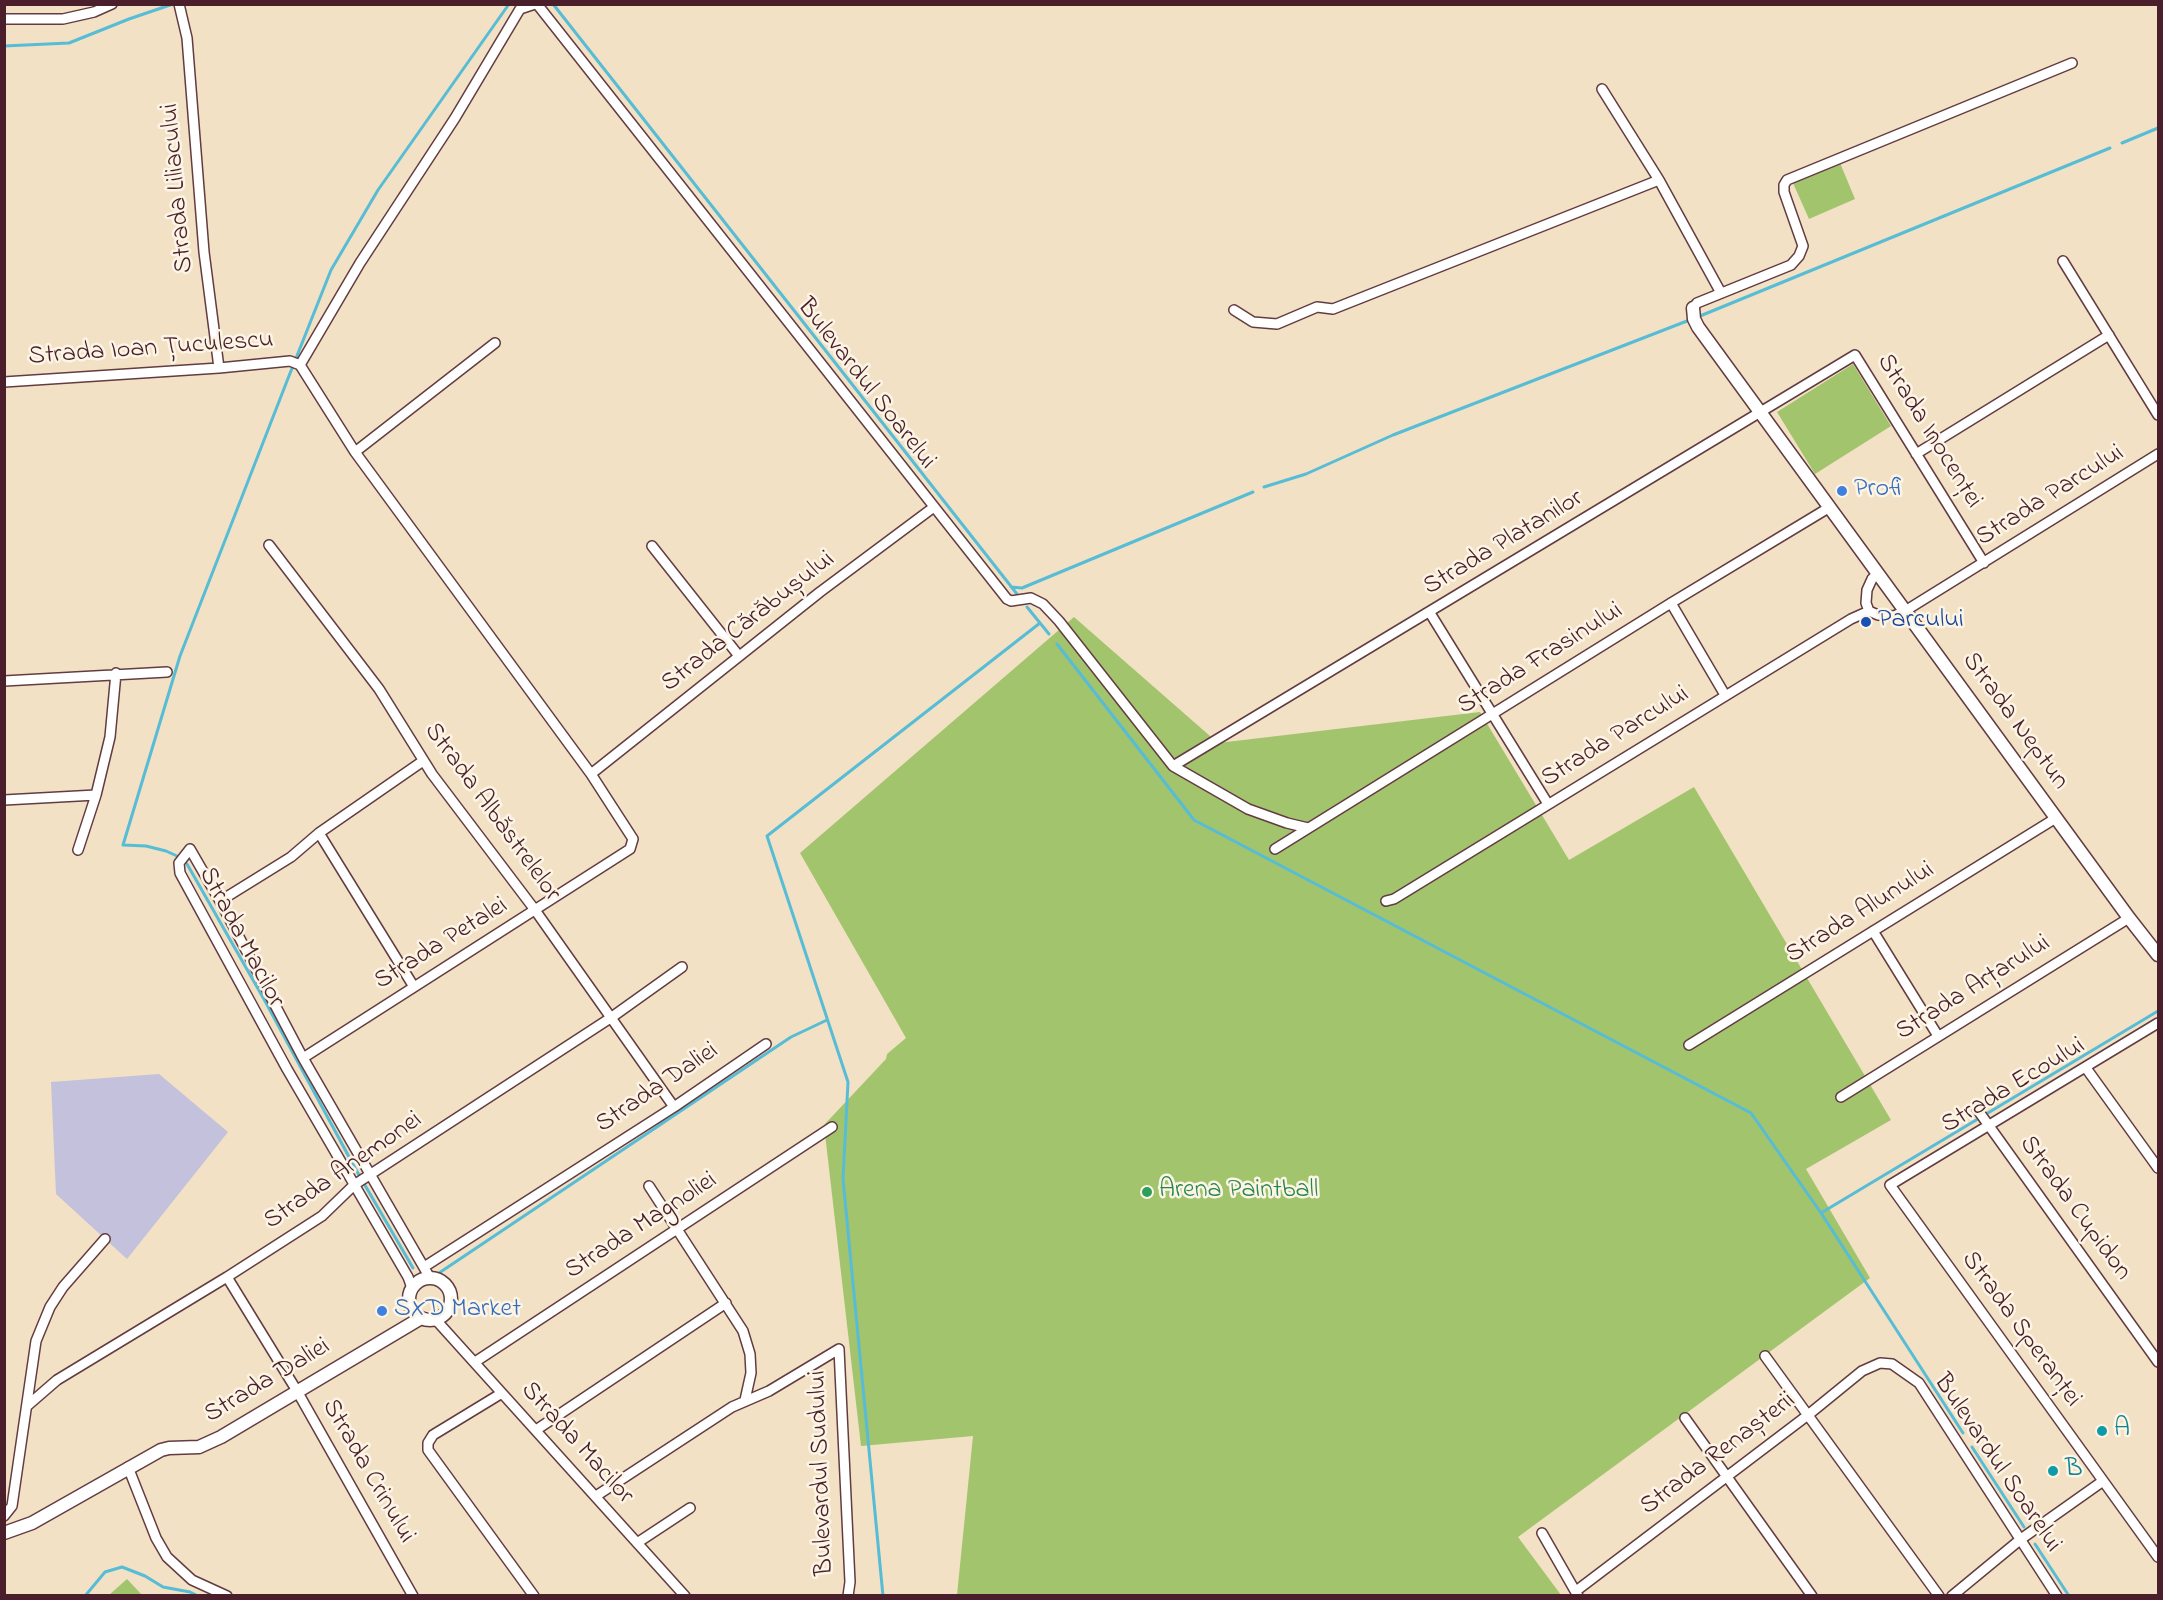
<!DOCTYPE html>
<meta charset="utf-8">
<style>
body{margin:0}
#map{position:relative;width:2163px;height:1600px;overflow:hidden;background:#f2e1c4;font-family:"Indie Flower",sans-serif}
canvas{display:block}
.frame{position:absolute;inset:0;border:6px solid #4a1f2b;pointer-events:none}
</style>
<div id="map">
<canvas width="2163" height="1600"></canvas>
<div class="frame"></div>
</div>
<script>
const context = document.querySelector('canvas').getContext('2d');
context.lineJoin = 'round';
function paint(path, color) { context.fillStyle = color; context.fill(path, 'evenodd'); }
const shape = rows => new Path2D(rows.map(r => 'M' + r).join(''));
function strokePath(path, color, width, dash) { context.strokeStyle = color; context.lineWidth = width; context.lineCap = dash ? 'butt' : 'round'; context.setLineDash(dash || []); context.stroke(path); }
function label(font, color, halo, rows, align = 'center') {
  context.font = font + ' "Indie Flower",sans-serif'; context.lineWidth = 5; context.setLineDash([]); context.textBaseline = 'middle'; context.strokeStyle = halo; context.fillStyle = color; for (const [text, x, y, turn = 0] of rows) {
    context.save(); context.translate(x, y); context.rotate((+turn || 0) * Math.PI / 180); context.textAlign = isNaN(turn) ? turn : align; if (halo) context.strokeText(text, 0, 0); context.fillText(text, 0, 0); context.restore();
  }
}
const industrial = shape([
 [159,1074,228,1132,127,1259,56,1194,51,1082]
]);
const green = shape([
 [1840,163,1855,199,1809,219,1793,183],
 [1853,364,1891,426,1815,474,1777,412],
 [1074,617,1218,743,1480,712,1569,860,1694,787,1891,1120,1806,1169,1870,1278,1518,1537,1561,1595,957,1595,973,1436,861,1446,824,1125,886,1059,887,1054,906,1038,800,853],
 [127,1579,142,1595,109,1595]
]);
const stream = shape([
 [553,4,1017,594],
 [4,46,69,43,129,19,173,4],
 [2122,143,2158,128],
 [1700,316,2110,148],
 [1264,487,1306,474,1393,435,1687,321],
 [1011,587,1022,588,1253,492],
 [1027,607,1040,623],
 [1057,644,1194,820,1751,1113,1821,1213,1963,1433],
 [177,856,166,851,146,846,123,845,180,656,287,381,331,270,378,190,509,4],
 [187,864,265,1001,355,1168,413,1268],
 [1821,1213,2158,1011],
 [439,1273,791,1037,827,1020],
 [1972,1447,2024,1527],
 [2035,1544,2069,1596],
 [85,1596,105,1572,122,1567,145,1576,163,1587,190,1592,198,1596],
 [883,1596,843,1179,848,1082,767,836,1040,623,1049,634]
]);
const minor = shape([
 [179,4,187,38,204,252,219,368],
 [537,4,1007,599,1011,601,1031,598,1043,604,1059,621,1173,766,1248,809,1287,823,1308,828],
 [4,19,63,19,94,12,112,4],
 [1602,89,1659,180,1721,293],
 [2063,261,2158,415],
 [1693,308,1697,303,1791,265,1799,256,1803,246,1784,192,1784,185,1787,180,2072,63],
 [1234,310,1253,322,1277,324,1317,307,1333,309,1659,180],
 [300,365,355,452,591,774,633,839,630,849,303,1058],
 [300,365,360,263,455,118,520,9,535,4],
 [4,382,219,368,290,361,300,365],
 [355,452,495,343],
 [1916,454,2109,335],
 [269,545,379,689,432,774,535,910,674,1107],
 [652,546,739,656],
 [1878,573,1872,579,1867,590,1866,603,1869,611,1878,615,1894,616,1905,611,2158,454],
 [1671,603,1725,695],
 [1430,613,1548,804],
 [4,681,167,672],
 [1173,766,1855,355,1984,563],
 [591,774,820,592,934,507],
 [4,800,96,795],
 [319,833,414,987],
 [1275,849,1671,603,1830,507],
 [78,850,96,795,110,737,116,673],
 [220,901,291,857,319,833,423,761],
 [1386,901,1394,899,1851,619,1869,611],
 [1873,931,1938,1036],
 [2158,1023,1890,1185,2158,1557],
 [1689,1045,2056,818],
 [2086,1068,2158,1168],
 [1841,1097,2129,918],
 [1977,1109,2158,1362],
 [649,1186,743,1331,750,1354,751,1373,745,1400],
 [424,1267,674,1107,766,1044],
 [227,1277,297,1391,413,1596],
 [412,1288,408,1277,287,1069,180,873,179,863,190,849,220,901,303,1058,430,1278],
 [436,1320,685,1596],
 [1765,1356,1939,1596],
 [475,1362,832,1127],
 [502,1393,433,1435,428,1443,428,1450,534,1596],
 [27,1406,57,1380,227,1277,322,1216,354,1185,612,1017,682,967],
 [1685,1418,1812,1596],
 [536,1430,726,1303],
 [128,1467,156,1538,167,1557,192,1580,227,1596],
 [596,1496,732,1407,769,1391,839,1349,850,1582,848,1596],
 [4,1516,12,1506,36,1341,50,1307,63,1287,105,1239],
 [1542,1533,1578,1596],
 [637,1543,690,1508],
 [1576,1591,1808,1415,1862,1371,1880,1363,1892,1364,1919,1383,2057,1596],
 [1952,1596,2021,1539,2103,1481]
]);
const tertiary = shape([
 [1693,308,1694,319,1698,327,2129,918,2158,955],
 '409 1299a21 21 0 1 1 42 0a21 21 0 1 1-42 0Z',
 [4,1533,32,1523,161,1450,169,1448,199,1447,221,1437,421,1318]
]);
const markers = [
 [1842,491,6,"#3f7fe0"],
 [1866,622,6,"#1a4fb4"],
 [1147,1192,6,"#2e9e5b"],
 [382,1311,6,"#3f7fe0"],
 [2102,1431,6,"#0f9aa8"],
 [2053,1471,6,"#0f9aa8"]
];
const streetNames = [
 ["Strada Liliacului",179,188,-95],
 ["Strada Ioan Țuculescu",151,350,-4],
 ["Bulevardul Soarelui",865,385,52],
 ["Strada Inocenței",1928,432,58],
 ["Strada Parcului",2051,497,-32],
 ["Strada Platanilor",1504,544,-31],
 ["Strada Cărăbușului",749,623,-38],
 ["Strada Frasinului",1541,660,-32],
 ["Strada Neptun",2014,722,54],
 ["Strada Parcului",1616,738,-32],
 ["Strada Albăstrelelor",491,813,54],
 ["Strada Alunului",1861,914,-32],
 ["Strada Macilor",240,938,62],
 ["Strada Petalei",442,945,-32],
 ["Strada Arțarului",1974,989,-32],
 ["Strada Ecoului",2014,1087,-31],
 ["Strada Daliei",658,1089,-34],
 ["Strada Anemonei",344,1172,-35],
 ["Strada Cupidon",2074,1209,54],
 ["Strada Magnoliei",642,1227,-33],
 ["Strada Speranței",2020,1330,54],
 ["Strada Daliei",268,1382,-31],
 ["Strada Macilor",576,1444,48],
 ["Strada Renașterii",1719,1455,-37],
 ["Bulevardul Soarelui",1996,1464,56],
 ["Strada Crinului",367,1472,60],
 ["Bulevardul Sudului",823,1473,-92]
];
const shopNames = [
 ["Profi",1854,491],
 ["SXD Market",394,1311]
];
const transitNames = [
 ["Parcului",1878,622]
];
const leisureNames = [
 ["Arena Paintball",1159,1192]
];
const cultureNames = [
 ["A",2114,1431],
 ["B",2065,1471]
];
paint(industrial, '#c3c1db');
paint(green, '#a2c46d');
strokePath(stream, '#57bcd5', 3);
strokePath(minor, '#633c42', 12);
strokePath(tertiary, '#633c42', 15);
strokePath(minor, '#fff', 9);
strokePath(tertiary, '#fff', 12);
for (const [x, y, r, color] of markers) { const dot = new Path2D(); dot.arc(x, y, r, 0, 2 * Math.PI); context.fillStyle = color; context.fill(dot); strokePath(dot, '#fcf5e5', 2); }
label('26px', '#4a1f2b', '#fcf5e5', streetNames);
label('26px', '#366cbe', '#fcf5e5', shopNames, 'left');
label('26px', '#164399', '#fcf5e5', transitNames, 'left');
label('26px', '#27864d', '#fcf5e5', leisureNames, 'left');
label('26px', '#0d838f', '#fcf5e5', cultureNames, 'left');
</script>
